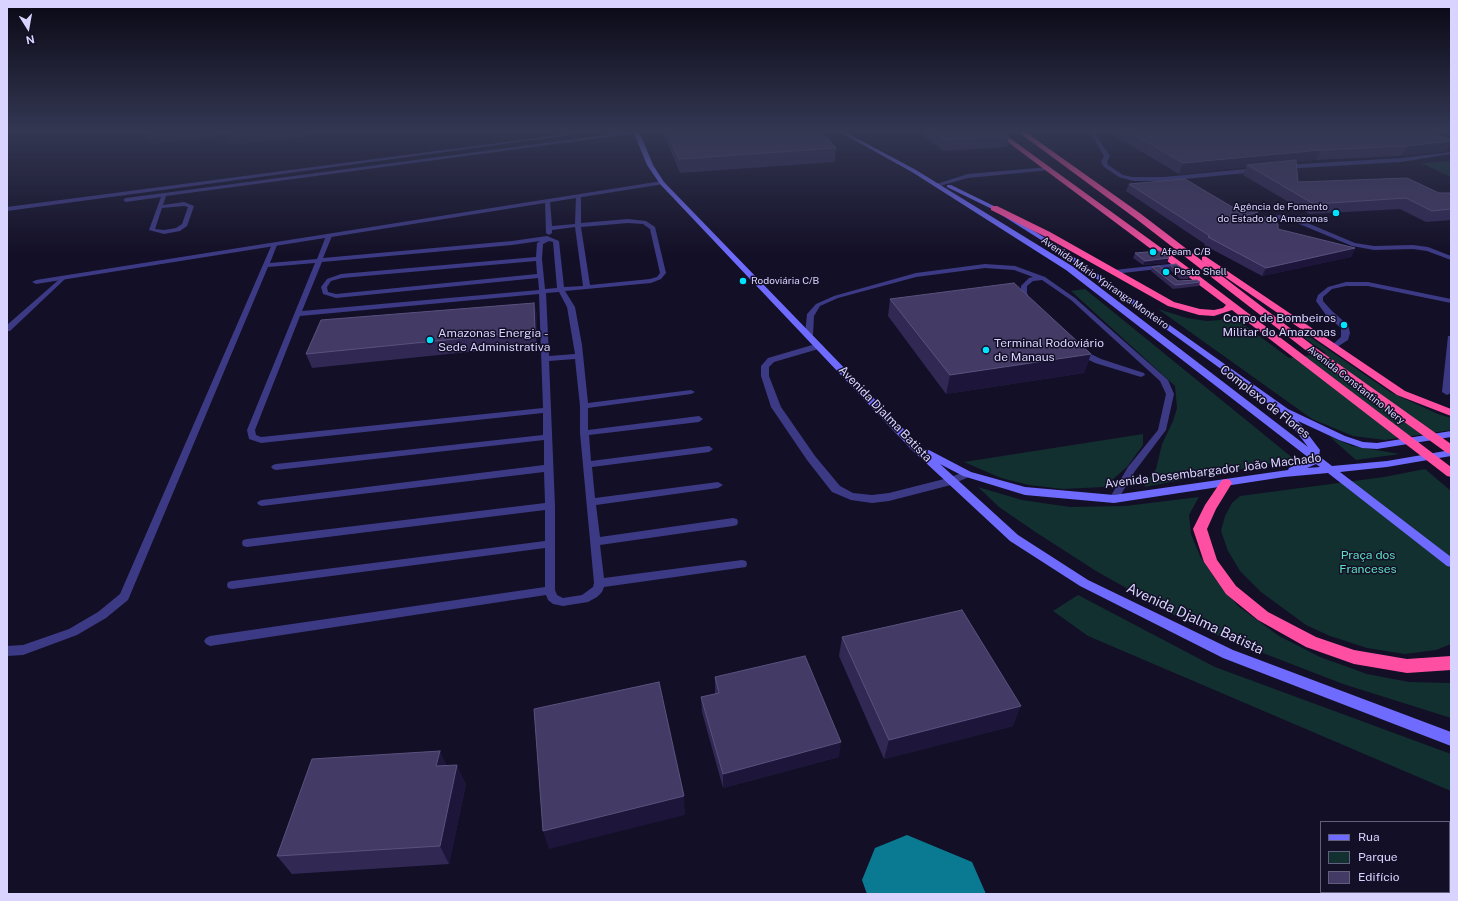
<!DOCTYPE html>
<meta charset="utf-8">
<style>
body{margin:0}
#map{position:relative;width:1458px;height:901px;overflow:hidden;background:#130f26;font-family:"Public Sans",sans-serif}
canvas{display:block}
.frame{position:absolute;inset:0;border:8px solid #d9d4ff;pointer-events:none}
.legend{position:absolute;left:1320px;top:821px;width:130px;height:72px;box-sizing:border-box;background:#130f26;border:1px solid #625e7d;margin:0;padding:5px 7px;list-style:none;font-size:12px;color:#d9d4ff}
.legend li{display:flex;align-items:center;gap:8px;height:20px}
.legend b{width:20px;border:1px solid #625e7d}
.north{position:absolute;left:8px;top:8px;width:40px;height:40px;-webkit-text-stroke:3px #130f26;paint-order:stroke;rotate:169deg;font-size:11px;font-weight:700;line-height:16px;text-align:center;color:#d9d4ff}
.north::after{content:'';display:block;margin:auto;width:14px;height:18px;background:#d9d4ff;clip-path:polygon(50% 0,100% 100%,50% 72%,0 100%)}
</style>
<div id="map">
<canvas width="1458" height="901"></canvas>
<div class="frame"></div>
<ul class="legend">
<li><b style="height:5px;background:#6f6bff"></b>Rua</li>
<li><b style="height:11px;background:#12302f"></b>Parque</li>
<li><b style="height:11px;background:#433a66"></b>Edifício</li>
</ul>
<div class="north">N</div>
</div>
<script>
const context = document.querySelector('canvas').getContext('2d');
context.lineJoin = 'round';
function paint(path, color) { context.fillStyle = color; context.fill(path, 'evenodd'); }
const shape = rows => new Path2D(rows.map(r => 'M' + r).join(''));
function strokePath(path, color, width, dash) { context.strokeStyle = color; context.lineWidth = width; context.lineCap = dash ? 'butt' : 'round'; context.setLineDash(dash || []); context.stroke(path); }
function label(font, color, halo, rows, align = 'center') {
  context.font = font + ' "Public Sans",sans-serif'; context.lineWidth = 3; context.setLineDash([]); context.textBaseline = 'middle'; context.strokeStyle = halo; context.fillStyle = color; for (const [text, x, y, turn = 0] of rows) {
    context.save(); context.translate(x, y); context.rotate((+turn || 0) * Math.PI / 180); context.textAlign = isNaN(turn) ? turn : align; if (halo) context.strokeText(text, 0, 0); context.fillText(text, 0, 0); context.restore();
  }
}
const green = shape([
 [1451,161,1451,177,1421,163],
 [1085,289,1294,459,1144,487,1156,469,1162,444,1173,421,1177,408,1175,386,1071,291],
 [1158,309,1187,318,1207,321,1220,320,1231,315,1289,358,1326,353,1300,335,1307,335,1390,392,1438,414,1451,418,1451,430,1385,440,1353,436,1312,419],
 [1143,434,1143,445,1127,467,1104,487,1063,489,1029,485,1001,478,964,462],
 [1329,436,1352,446,1400,454,1356,460],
 [1425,469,1451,491,1451,644,1436,650,1405,654,1367,648,1330,636,1306,625,1261,592,1240,571,1228,551,1221,531,1225,516,1232,503,1240,496,1384,477],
 [978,487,1022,500,1070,507,1125,506,1199,497,1189,515,1191,534,1200,556,1216,580,1238,606,1279,636,1320,657,1367,674,1409,682,1451,683,1451,718,1343,684,1219,636,1174,615,1096,571,1037,533,999,507],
 [1078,595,1215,667,1451,754,1451,791,1088,636,1053,611]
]);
const taxiway = shape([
 [907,835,972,862,986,894,867,894,862,880,875,848,907,835]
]);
const lane = shape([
 [636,131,638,133,166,196,163,205,184,202,194,206,187,226,180,231,164,234,149,230,161,197,126,202,123,200,126,198,636,131],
 [184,206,188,207,182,224,176,228,164,230,155,229,162,208,184,206],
 [1089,131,1093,131,1110,156,1107,162,1108,165,1123,175,1133,177,1164,177,1256,168,1259,170,1256,172,1164,181,1133,181,1119,177,1104,167,1101,162,1104,156,1089,131],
 [1451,152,1451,154,1401,162,1284,169,1281,167,1284,165,1401,158,1451,152],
 [576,196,581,197,581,223,628,219,646,221,655,227,666,273,661,279,651,283,565,291,575,307,582,345,588,403,691,390,695,392,691,394,588,408,588,430,699,416,703,419,699,422,589,435,591,461,709,446,713,449,709,452,592,467,595,498,718,482,723,485,718,488,596,505,600,537,733,518,737,519,738,522,737,525,733,526,600,545,604,578,742,560,746,561,747,564,746,567,604,587,602,592,597,597,588,602,563,606,553,604,548,600,546,595,210,646,206,644,204,641,206,638,210,636,545,587,545,548,232,589,228,588,227,585,228,582,232,581,545,541,545,510,247,547,243,546,242,543,243,540,247,539,545,503,544,472,262,506,259,505,257,503,259,501,262,500,544,465,544,440,276,470,273,469,271,467,273,465,276,464,543,435,543,413,261,443,249,439,247,430,315,263,268,267,128,600,106,618,77,635,23,655,7,656,7,646,23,645,69,629,98,612,120,594,272,244,277,245,270,263,317,259,326,236,329,234,332,236,323,258,512,241,547,236,559,241,564,287,583,286,575,227,552,230,552,233,549,235,546,233,545,200,550,201,552,226,575,224,576,196],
 [628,223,643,224,650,229,660,273,657,277,650,279,590,285,581,227,628,223],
 [540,241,537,243,536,257,341,274,327,279,321,287,323,294,336,298,538,278,539,290,302,311,322,262,512,245,540,241],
 [549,241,553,242,557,288,545,289,542,259,543,244,549,241],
 [536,261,537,274,336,294,328,292,327,287,331,281,342,278,536,261],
 [559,292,567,307,575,354,549,356,546,293,559,292],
 [539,294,543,408,261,437,256,435,255,430,300,316,539,294],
 [575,359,580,406,580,433,594,583,593,587,582,595,563,598,557,595,555,590,555,506,549,361,575,359],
 [1279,215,1293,217,1355,243,1374,246,1413,245,1428,247,1451,256,1451,260,1427,251,1413,249,1374,250,1352,246,1290,220,1279,219,1259,223,1256,221,1279,215],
 [1179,263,1181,264,1181,266,1165,268,1169,273,1166,275,1158,269,1114,274,1111,272,1114,270,1179,263],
 [985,264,1015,266,1045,277,1075,298,1168,380,1174,394,1166,430,1135,471,1117,501,1111,501,1109,499,1128,467,1158,430,1166,394,1160,381,1071,300,1042,280,1033,281,1027,286,1027,293,1032,304,1028,306,1024,304,1021,293,1021,286,1029,278,1033,277,1014,270,985,268,916,277,838,298,820,306,814,316,813,335,809,337,805,335,807,314,816,304,834,296,916,273,985,264],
 [63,276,65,277,65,279,10,331,7,331,7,325,63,276],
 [1346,282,1368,282,1451,299,1451,303,1368,286,1346,286,1332,289,1323,297,1323,301,1332,311,1348,325,1350,333,1348,340,1334,349,1330,347,1341,337,1341,328,1326,315,1316,301,1318,295,1328,287,1346,282],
 [1077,350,1083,350,1101,359,1144,373,1145,375,1141,377,1095,363,1077,354,1077,350]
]);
const street = shape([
 [589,131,601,131,7,211,7,207,589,131],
 [1048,167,1051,169,1050,170,968,178,936,187,933,185,968,174,1048,167],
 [662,181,665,183,664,184,36,284,32,282,36,280,662,181],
 [1448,336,1451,336,1451,393,1447,395,1442,392,1448,336],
 [819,343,823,346,822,348,774,362,769,367,769,376,781,407,815,456,840,486,853,493,872,495,889,493,948,478,967,471,971,472,972,474,971,476,951,485,889,501,872,503,851,500,832,492,807,460,771,407,761,376,761,366,768,358,819,343]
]);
const secondary = shape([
 [633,131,639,131,653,165,664,182,919,445,923,449,929,450,971,472,1025,487,1114,495,1288,470,1289,468,1308,460,1309,458,1066,270,912,172,838,131,843,131,916,170,1072,266,1308,447,1283,414,1057,250,992,209,947,187,947,185,951,185,996,207,1061,248,1288,409,1345,436,1363,442,1377,443,1451,431,1451,437,1377,449,1362,448,1339,440,1298,421,1320,450,1319,456,1332,466,1387,461,1451,450,1451,456,1387,467,1340,472,1451,557,1451,567,1447,566,1328,473,1284,477,1114,503,1025,495,963,476,940,464,1018,535,1088,580,1233,650,1451,732,1451,746,1223,658,1080,586,1010,541,911,449,660,184,647,165,633,131],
 [1316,464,1320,467,1307,468,1316,464]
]);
const highway = shape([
 [993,131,1000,131,1182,263,1451,467,1451,477,1447,476,1232,310,1214,316,1199,315,1168,306,1044,236,991,210,991,206,997,206,1050,232,1174,302,1200,309,1214,310,1223,308,1226,305,993,131],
 [1017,131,1024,131,1141,214,1316,348,1451,444,1451,454,1447,453,1308,352,1135,218,1017,131],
 [1205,256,1405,391,1451,409,1451,416,1397,395,1202,261,1202,257,1205,256],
 [1226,479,1230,480,1232,483,1216,509,1207,529,1217,560,1236,586,1268,612,1316,637,1354,650,1407,659,1451,656,1451,670,1407,673,1354,664,1306,647,1258,620,1226,594,1204,562,1193,529,1205,505,1222,480,1226,479]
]);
const wall = shape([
 [662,131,821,131,836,148,835,162,680,173],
 [918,131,1001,131,1009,136,1007,147,943,151],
 [1107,131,1427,131,1446,151,1401,156,1316,160,1296,162,1298,182,1439,193,1451,193,1451,220,1426,222,1400,209,1309,214,1243,175,1246,167,1179,174],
 [1129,184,1234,208,1255,219,1278,229,1355,248,1351,257,1262,276,1204,245,1205,244,1126,191],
 [1135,253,1167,263,1143,265,1133,258],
 [1170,265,1190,274,1188,279,1180,279,1169,269],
 [1152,267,1178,281,1200,282,1199,286,1173,289,1151,271],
 [890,299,1091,354,1084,373,946,394,888,316],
 [534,303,537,316,537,345,312,368,306,354],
 [842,637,1013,726,884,759,839,656],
 [715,677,839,757,723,788,702,712,701,697,715,694],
 [446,765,466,784,449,864,292,874,277,856]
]);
const shadedWall = shape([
 [145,131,350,131,231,145,227,135,151,144],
 [1451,141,1451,143,1446,151,1401,156,1407,146],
 [1321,150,1316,160,1251,167,1247,165,1246,167,1179,174,1183,163],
 [1258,212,1254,220,1238,225,1241,217],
 [1355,248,1351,257,1262,276,1266,268],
 [1169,258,1167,263,1143,265,1145,261],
 [534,303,537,316,537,345,535,331],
 [1091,354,1084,373,946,394,950,375],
 [1021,706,1013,726,884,759,889,740],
 [841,742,839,757,723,788,723,774],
 [440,751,449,770,436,766],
 [457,765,466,784,449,864,440,846],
 [684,796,685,815,549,849,543,831]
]);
const building = shape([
 [226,131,236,131,226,132,226,131],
 [667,131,821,131,836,148,679,159,667,131],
 [933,131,1001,131,1009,136,945,140,933,131],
 [1128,131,1427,131,1451,140,1451,141,1407,146,1321,150,1183,163,1128,131],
 [1296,160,1298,182,1407,178,1439,193,1451,193,1451,209,1432,211,1406,198,1314,204,1247,165,1296,160],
 [1185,179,1234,208,1248,207,1258,212,1241,217,1240,218,1244,221,1266,217,1278,224,1278,229,1355,248,1266,268,1208,237,1210,236,1129,184,1185,179],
 [1159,251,1169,258,1145,261,1135,253,1159,251],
 [1176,264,1190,274,1182,275,1170,265,1176,264],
 [1159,266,1178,281,1197,280,1200,282,1175,285,1152,267,1159,266],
 [1014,283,1091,354,950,375,890,299,1014,283],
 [534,303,535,331,306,354,321,320,534,303],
 [962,610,1021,706,889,740,842,637,962,610],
 [805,656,841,742,723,774,701,697,719,693,715,677,805,656],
 [659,682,684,796,543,831,534,709,659,682],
 [440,751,436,766,457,765,440,846,277,856,312,759,440,751]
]);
const markers = [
 [1336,213,4,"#00e5ff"],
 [1153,252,4,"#00e5ff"],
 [1166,272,4,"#00e5ff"],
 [743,281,4,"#00e5ff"],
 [1344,325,4,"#00e5ff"],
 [430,340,4,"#00e5ff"],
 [986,350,4,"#00e5ff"]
];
const farPoinames = [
 ["Agência de Fomento",1328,207,"right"],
 ["do Estado do Amazonas",1328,219,"right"],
 ["Afeam C/B",1161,252],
 ["Posto Shell",1174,272],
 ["Rodoviária C/B",751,281]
];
const farStreetnames = [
 ["Avenida Mário Ypiranga Monteiro",1105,283,35],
 ["Avenida Constantino Nery",1356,385,38]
];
const poiNames = [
 ["Corpo de Bombeiros",1336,318,"right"],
 ["Militar do Amazonas",1336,332,"right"],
 ["Amazonas Energia -",438,333],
 ["Sede Administrativa",438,347],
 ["Terminal Rodoviário",994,343],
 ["de Manaus",994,357]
];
const streetNames = [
 ["Complexo de Flores",1265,402,38],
 ["Avenida Djalma Batista",885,414,46],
 ["Avenida Desembargador João Machado",1213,471,-7]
];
const parkNames = [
 ["Praça dos",1368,555],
 ["Franceses",1368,569]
];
const nearStreetnames = [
 ["Avenida Djalma Batista",1195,619,25]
];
paint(green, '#12302f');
paint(taxiway, '#0a7a92');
paint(lane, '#3d3a85');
paint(street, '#3d3a85');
paint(secondary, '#6f6bff');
paint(highway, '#ff4fa3');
paint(wall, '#312854');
paint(shadedWall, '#1d163a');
paint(building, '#433a66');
strokePath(building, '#5a527e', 1);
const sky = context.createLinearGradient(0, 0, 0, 257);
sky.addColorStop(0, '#0a0815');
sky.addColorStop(0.51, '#333752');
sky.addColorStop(1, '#33375200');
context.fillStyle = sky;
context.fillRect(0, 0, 1458, 257);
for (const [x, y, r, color] of markers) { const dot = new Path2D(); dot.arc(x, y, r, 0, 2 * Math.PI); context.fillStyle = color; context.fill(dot); strokePath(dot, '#130f26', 1.5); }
label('10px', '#d9d4ff', '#130f26', farPoinames, 'left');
label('10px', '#d9d4ff', '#130f26', farStreetnames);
label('12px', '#d9d4ff', '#130f26', poiNames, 'left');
label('12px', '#d9d4ff', '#130f26', streetNames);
label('12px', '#5fe0c0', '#130f26', parkNames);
label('14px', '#d9d4ff', '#130f26', nearStreetnames);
</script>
